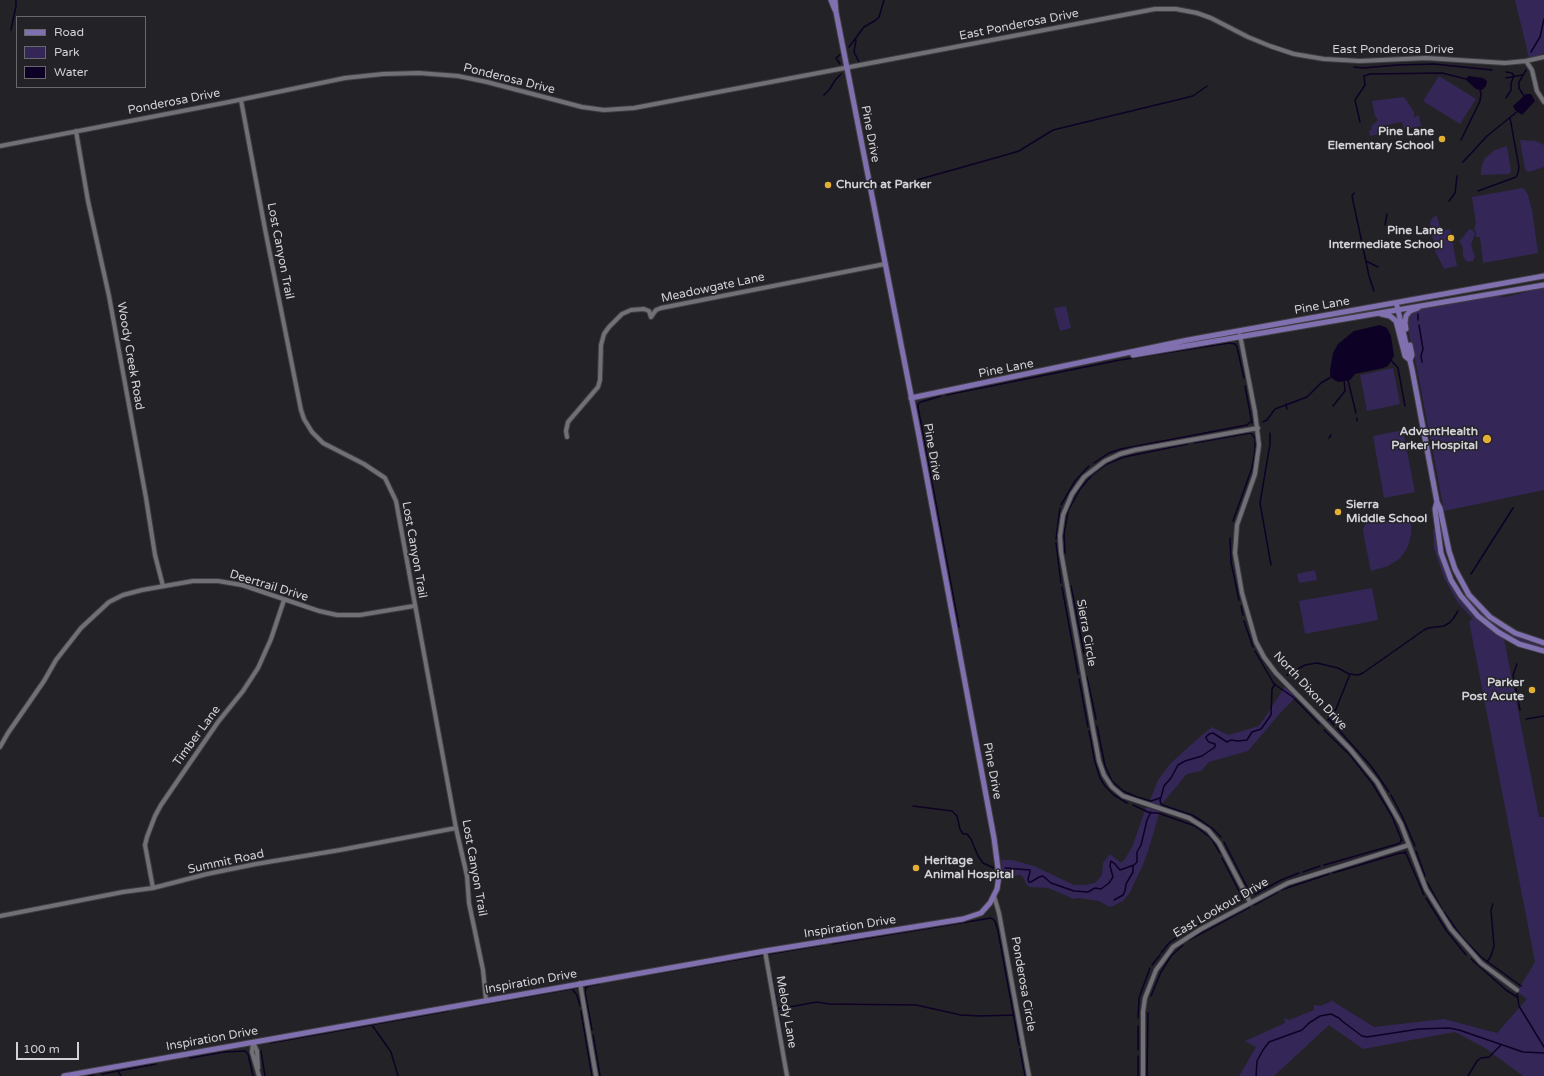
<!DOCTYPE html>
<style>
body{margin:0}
#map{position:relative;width:1544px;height:1076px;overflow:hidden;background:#232227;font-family:"Varela Round",sans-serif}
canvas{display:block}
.legend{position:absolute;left:16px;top:16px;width:130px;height:72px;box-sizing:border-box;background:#232227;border:1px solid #69686d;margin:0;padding:5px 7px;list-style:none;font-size:12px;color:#d2d1d5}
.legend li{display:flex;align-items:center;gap:8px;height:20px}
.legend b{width:20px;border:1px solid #69686d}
.scale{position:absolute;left:16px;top:1042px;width:63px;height:18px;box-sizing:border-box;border:2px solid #d2d1d5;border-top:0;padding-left:5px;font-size:12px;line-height:14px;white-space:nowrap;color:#d2d1d5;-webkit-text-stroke:3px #232227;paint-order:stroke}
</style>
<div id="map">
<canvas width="1544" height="1076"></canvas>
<ul class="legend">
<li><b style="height:5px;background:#8170af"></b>Road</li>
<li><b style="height:11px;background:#342758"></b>Park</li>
<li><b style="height:11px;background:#0e0126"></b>Water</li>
</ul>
<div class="scale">100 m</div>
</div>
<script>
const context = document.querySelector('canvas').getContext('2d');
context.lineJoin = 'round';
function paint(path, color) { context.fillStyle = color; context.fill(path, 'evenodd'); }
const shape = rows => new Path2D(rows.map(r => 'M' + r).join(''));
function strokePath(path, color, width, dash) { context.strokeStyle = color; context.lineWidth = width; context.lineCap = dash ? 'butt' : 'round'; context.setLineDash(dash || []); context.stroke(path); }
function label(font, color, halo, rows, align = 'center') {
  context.font = font + ' "Varela Round",sans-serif'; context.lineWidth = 3; context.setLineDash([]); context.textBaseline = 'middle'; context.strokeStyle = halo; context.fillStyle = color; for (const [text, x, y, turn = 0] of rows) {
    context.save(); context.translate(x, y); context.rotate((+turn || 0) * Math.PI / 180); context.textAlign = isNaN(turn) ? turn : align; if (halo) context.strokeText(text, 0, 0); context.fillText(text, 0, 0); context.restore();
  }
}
const green = shape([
 [1515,0,1544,0,1544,53,1529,58],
 [1439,76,1476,99,1460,124,1423,101],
 [1404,97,1414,112,1414,117,1419,115,1421,126,1404,129,1402,122,1382,126,1383,133,1370,136,1369,131,1372,129,1371,127,1378,120,1375,116,1372,101],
 [1520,140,1536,141,1544,145,1544,167,1532,171,1528,172,1525,169],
 [1507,146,1511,171,1509,174,1481,175,1481,168,1485,158,1495,150],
 [1523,188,1526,191,1528,195,1532,210,1538,253,1483,263,1480,237,1476,237,1476,232,1474,229,1476,223,1472,197],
 [1437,215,1441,231,1450,229,1457,266,1444,269,1435,251,1430,223,1432,218],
 [1469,229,1472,230,1475,233,1471,245,1475,257,1473,261,1469,262,1466,261,1463,256,1463,248,1459,241,1464,236],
 [1544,288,1544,490,1444,511,1417,368,1407,326,1407,320,1410,314,1417,310,1497,296,1505,297,1523,293,1530,290],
 [1066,306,1071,328,1060,331,1054,308],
 [1393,368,1400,404,1367,411,1360,375],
 [1403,430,1415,492,1384,498,1373,436],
 [1411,516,1411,535,1408,546,1404,553,1399,559,1388,566,1371,571,1364,537,1363,529,1366,523,1372,522,1374,519,1378,518,1382,521],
 [1433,529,1435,530,1437,548,1441,563,1448,580,1457,596,1470,612,1481,623,1504,639,1539,817,1544,817,1544,1076,1523,1076,1485,1048,1455,1032,1363,1049,1329,1025,1274,1076,1239,1076,1256,1047,1245,1041,1285,1023,1284,1018,1289,1020,1314,1010,1314,1005,1320,1006,1332,1001,1332,999,1334,1002,1374,1027,1444,1019,1497,1033,1527,999,1517,992,1535,962,1469,621,1473,619,1458,603,1444,578,1434,548],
 [1315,570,1317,580,1299,583,1297,574],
 [1372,588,1378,620,1305,634,1299,601],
 [1473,603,1490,620,1506,631,1522,639,1544,646,1544,649,1524,643,1504,633,1484,619,1471,605],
 [1285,687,1296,697,1283,710,1248,751,1209,762,1201,771,1187,774,1160,806,1149,803,1158,780,1171,763,1202,735,1212,727,1228,735,1259,726],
 [1146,807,1160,811,1149,848,1143,865,1129,894,1123,901,1115,905,1110,907,1099,901,1079,898,1074,899,1048,888,1030,887,1026,884,1023,877,1020,875,1002,878,1001,860,1012,860,1034,866,1074,885,1085,885,1095,883,1102,875,1103,863,1110,854,1121,863,1125,859,1133,845]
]);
const water = shape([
 [1468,76,1483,78,1487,81,1486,86,1482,90,1476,89,1466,80],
 [1526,94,1531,94,1535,101,1522,115,1515,110,1513,106],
 [1380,325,1387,328,1391,336,1394,356,1388,366,1383,368,1355,374,1350,380,1339,382,1334,380,1330,375,1330,371,1333,353,1338,344,1354,331]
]);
const stream = shape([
 [11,30,16,6,16,0],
 [856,40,854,52,860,64],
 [849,47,864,27,876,20,879,17,884,0],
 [1531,52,1540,37,1544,19],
 [840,64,836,58,842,53],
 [1354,67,1363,68,1397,65,1434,64,1492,70],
 [1506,72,1512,73,1514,76,1511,83,1511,90,1506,98],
 [1506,78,1522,75],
 [824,95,829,90,836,79,841,74],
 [1524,96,1519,88,1519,82,1526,70],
 [1360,122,1355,100,1365,85,1364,76,1370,74,1442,73,1466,79],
 [1461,140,1480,101,1481,94,1480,89],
 [1463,162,1487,136,1518,111],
 [877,184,899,185,1002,156,1019,151,1053,130,1193,96,1207,86],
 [1478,191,1516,177,1518,173,1519,167,1510,118],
 [1354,193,1352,196,1369,276,1374,291],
 [1449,201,1455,193,1457,176],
 [1385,225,1387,214],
 [1366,261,1378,267],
 [1418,314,1418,320],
 [1419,325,1423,349,1421,356,1422,362],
 [1390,359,1398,368,1405,406],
 [1348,380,1356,413],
 [1245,386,1252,423],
 [946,395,1120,360,1229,343,1235,344,1237,347,1244,378],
 [941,396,921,402,918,404,918,407,959,627],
 [1286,404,1287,409],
 [1333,406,1345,391,1344,380],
 [1357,418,1357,421],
 [1263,422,1267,420,1275,409,1307,397,1321,383,1333,376],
 [1270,433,1270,444,1260,503,1271,565],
 [1329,438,1331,435],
 [1194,443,1250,433,1253,435],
 [1094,463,1109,453,1121,449,1247,425,1250,422],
 [1061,505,1075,481,1089,466],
 [1233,521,1252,468,1255,450,1255,439,1253,435],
 [1230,538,1231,562,1239,600],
 [1056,539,1060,508],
 [1056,543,1061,583],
 [1065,554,1064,534,1068,511,1080,489,1092,475,1107,464,1124,457,1188,444],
 [1471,574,1513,508],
 [1071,586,1084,653],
 [1062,587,1078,674],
 [1241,606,1243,615],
 [1244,621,1253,647],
 [1255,651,1274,684,1293,697,1319,724],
 [1517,664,1513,675,1520,710],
 [1287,675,1305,665,1317,663,1338,668,1349,674,1358,675,1363,673,1424,630,1428,628,1444,626,1449,623,1453,619,1458,611],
 [1087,677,1096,719],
 [1079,679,1088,727],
 [1329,719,1334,725],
 [1526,719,1544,716],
 [1328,720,1336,709,1350,674],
 [1097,726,1105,766,1112,781,1123,791,1137,797,1151,801,1160,798],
 [1337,728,1371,766,1389,792],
 [1324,730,1350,755,1372,783,1392,816,1402,841],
 [1089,731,1095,762,1100,778,1105,786,1114,795,1127,803],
 [1391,795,1402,816,1415,846],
 [1160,800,1161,804,1165,806,1192,815,1202,821,1213,829,1221,837],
 [1160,801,1164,786,1171,778,1178,765,1185,761,1202,756,1215,747,1215,744,1209,742,1207,740,1206,737,1209,734,1213,733,1227,742,1231,740,1238,741,1247,740,1252,732,1261,729,1271,715,1272,689,1275,684],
 [1133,805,1150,813,1158,813,1195,826,1211,838,1220,853],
 [913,806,952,811,957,816,960,829,963,834,967,834,971,839,978,856,983,863,994,868],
 [1224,842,1250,893],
 [1405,851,1424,895],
 [1416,851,1425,876],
 [1324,865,1394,845,1400,843,1401,840],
 [1005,868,1030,870,1030,872,1028,879,1029,882,1031,882,1039,877,1043,876,1051,883,1074,891,1088,892,1095,888,1101,889,1109,883,1113,877,1110,866,1111,861,1115,864,1120,870,1134,865,1137,862,1137,852,1141,845,1147,820,1151,812],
 [1303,872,1320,866],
 [1333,873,1400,853,1405,853],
 [1427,882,1442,909],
 [1281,890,1329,874],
 [1255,894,1281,880,1299,873],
 [1426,898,1446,930,1466,955],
 [1114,900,1123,895,1125,891,1126,884,1133,872,1133,865],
 [1254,905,1278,892],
 [1444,912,1461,936,1481,957,1521,986],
 [1189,940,1250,907],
 [832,944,991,918,995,921,998,931,1019,1045],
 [1161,953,1169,943,1183,933,1242,900,1242,897,1222,858],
 [1471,959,1506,990,1517,997],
 [1487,962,1491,956,1494,946,1491,910,1493,904],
 [1152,965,1160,955],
 [772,976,778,1009,817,1002,829,1004,916,1005,961,1015,981,1016,1014,1015],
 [605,982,823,945],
 [589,986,586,988,585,992,592,1030],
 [573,990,577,995,580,1006],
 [1517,992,1519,1006,1544,1047],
 [1151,996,1161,972,1171,956,1183,945],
 [469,1007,599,984],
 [778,1009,783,1039],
 [581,1011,592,1076],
 [1138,1018,1139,998,1150,968],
 [372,1025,391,1052,398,1076],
 [1138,1026,1138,1050],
 [593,1035,600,1076],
 [270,1043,448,1011],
 [1020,1049,1025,1076],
 [261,1051,265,1076],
 [190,1058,224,1052,245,1051,248,1054,253,1076],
 [117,1070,121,1076],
 [102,1074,156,1064],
 [88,1076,94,1075],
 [1138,1076,1138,1056],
 [1147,1076,1148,1013],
 [1256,1076,1257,1061,1263,1050,1269,1042,1302,1030,1309,1023,1320,1016,1331,1014,1339,1018,1342,1021,1362,1036,1367,1037,1419,1029,1449,1028,1459,1030,1523,1052,1544,1053],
 [1468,1076,1477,1061,1481,1058,1489,1057,1501,1045]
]);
const minor = shape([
 [1526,61,1532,70,1537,91,1544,102],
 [241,100,265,229,301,410,304,419,312,432,323,443,364,464,385,478,396,501,456,828,467,876,469,903,483,970,486,1000],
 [76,131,88,201,109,296,146,498,155,555,163,586],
 [0,146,229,102,345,78,383,74,419,73,458,76,487,82,582,107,604,110,634,108,1155,9,1176,9,1197,13,1211,18,1248,37,1270,46,1294,54,1324,59,1360,61,1426,58,1505,63,1526,61,1544,57],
 [651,317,656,310,661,308,885,264],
 [1240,335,1255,412,1259,445,1255,474,1237,525,1235,553,1242,593,1256,642,1264,657,1276,673,1350,749,1377,782,1401,824,1426,889,1451,929,1481,963,1517,990],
 [567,437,566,431,568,422,598,387,600,380,601,345,604,334,609,327,622,314,631,310,644,309,649,311,651,317],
 [0,747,8,733,44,681,56,660,81,628,109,602,123,595,142,590,193,581,218,581,242,585,319,611,337,615,360,615,414,606],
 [153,888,145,845,147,837,155,816,161,805,187,767,218,722,243,691,258,668,271,639,284,600],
 [994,896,999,913,1029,1076],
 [1250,902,1219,843,1208,830,1189,818,1123,796,1112,787,1104,775,1099,761,1093,729,1061,552,1060,536,1063,515,1072,494,1084,477,1105,461,1120,454,1135,450,1258,428],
 [0,916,123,892,153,888,207,874,256,864,340,850,456,828],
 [765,951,787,1076],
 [580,983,596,1076],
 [253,1042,252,1052,259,1076],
 [253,1042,257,1051,258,1068],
 [1143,1076,1143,1012,1145,998,1156,970,1173,947,1201,929,1288,883,1409,845]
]);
const major = shape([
 [831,0,835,10],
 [1397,306,1412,369,1437,502,1440,508,1449,551,1455,569,1469,595,1490,617,1515,633,1544,643],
 [1381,314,1390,316,1396,321,1405,356,1410,360,1412,355,1410,345],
 [1406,329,1405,323,1406,316,1410,311,1418,308],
 [1133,355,1544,285],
 [911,398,1188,340,1544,276],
 [1437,502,1435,509,1441,553,1451,580,1461,596,1478,616,1498,632,1519,644,1544,651],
 [64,1076,765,951,963,919,981,913,990,903,997,889,999,876,994,838,919,436,836,12,835,0]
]);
const markers = [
 [1442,139,4,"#e3ae34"],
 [828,185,4,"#e3ae34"],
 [1451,238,4,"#e3ae34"],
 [1487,439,5,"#e3ae34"],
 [1338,512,4,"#e3ae34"],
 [1532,690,4,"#e3ae34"],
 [916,868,4,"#e3ae34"]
];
const streetNames = [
 ["East Ponderosa Drive",1019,25,-11],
 ["East Ponderosa Drive",1393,50],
 ["Ponderosa Drive",509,79,14],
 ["Ponderosa Drive",174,102,-11],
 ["Pine Drive",870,134,79],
 ["Lost Canyon Trail",280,251,79],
 ["Meadowgate Lane",713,288,-12],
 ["Pine Lane",1322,306,-10],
 ["Woody Creek Road",130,356,80],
 ["Pine Lane",1006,369,-11],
 ["Pine Drive",932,452,80],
 ["Lost Canyon Trail",414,550,80],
 ["Deertrail Drive",269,586,17],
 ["Sierra Circle",1086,633,80],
 ["North Dixon Drive",1310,691,47],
 ["Timber Lane",197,736,-54],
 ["Pine Drive",992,771,79],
 ["Summit Road",226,862,-12],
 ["Lost Canyon Trail",474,868,80],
 ["East Lookout Drive",1221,908,-30],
 ["Inspiration Drive",850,927,-9],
 ["Inspiration Drive",531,982,-10],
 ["Ponderosa Circle",1023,984,80],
 ["Melody Lane",786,1012,80],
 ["Inspiration Drive",212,1039,-10]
];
const poiNames = [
 ["Pine Lane",1434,132],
 ["Elementary School",1434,146],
 ["Church at Parker",836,185,"left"],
 ["Pine Lane",1443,231],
 ["Intermediate School",1443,245],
 ["AdventHealth",1478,432],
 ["Parker Hospital",1478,446],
 ["Sierra",1346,505,"left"],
 ["Middle School",1346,519,"left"],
 ["Parker",1524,683],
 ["Post Acute",1524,697],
 ["Heritage",924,861,"left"],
 ["Animal Hospital",924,875,"left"]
];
paint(green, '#342758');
paint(water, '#0e0126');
strokePath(stream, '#0e0126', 1.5);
strokePath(minor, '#3f3e43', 6);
strokePath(major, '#3f3e43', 7);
strokePath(minor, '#717077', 4);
strokePath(major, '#8170af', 5);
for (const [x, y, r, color] of markers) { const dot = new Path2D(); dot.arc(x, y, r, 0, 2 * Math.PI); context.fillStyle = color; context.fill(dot); strokePath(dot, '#232227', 1.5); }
label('12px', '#d2d1d5', '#232227', streetNames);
label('bold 12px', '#d2d1d5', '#232227', poiNames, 'right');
</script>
